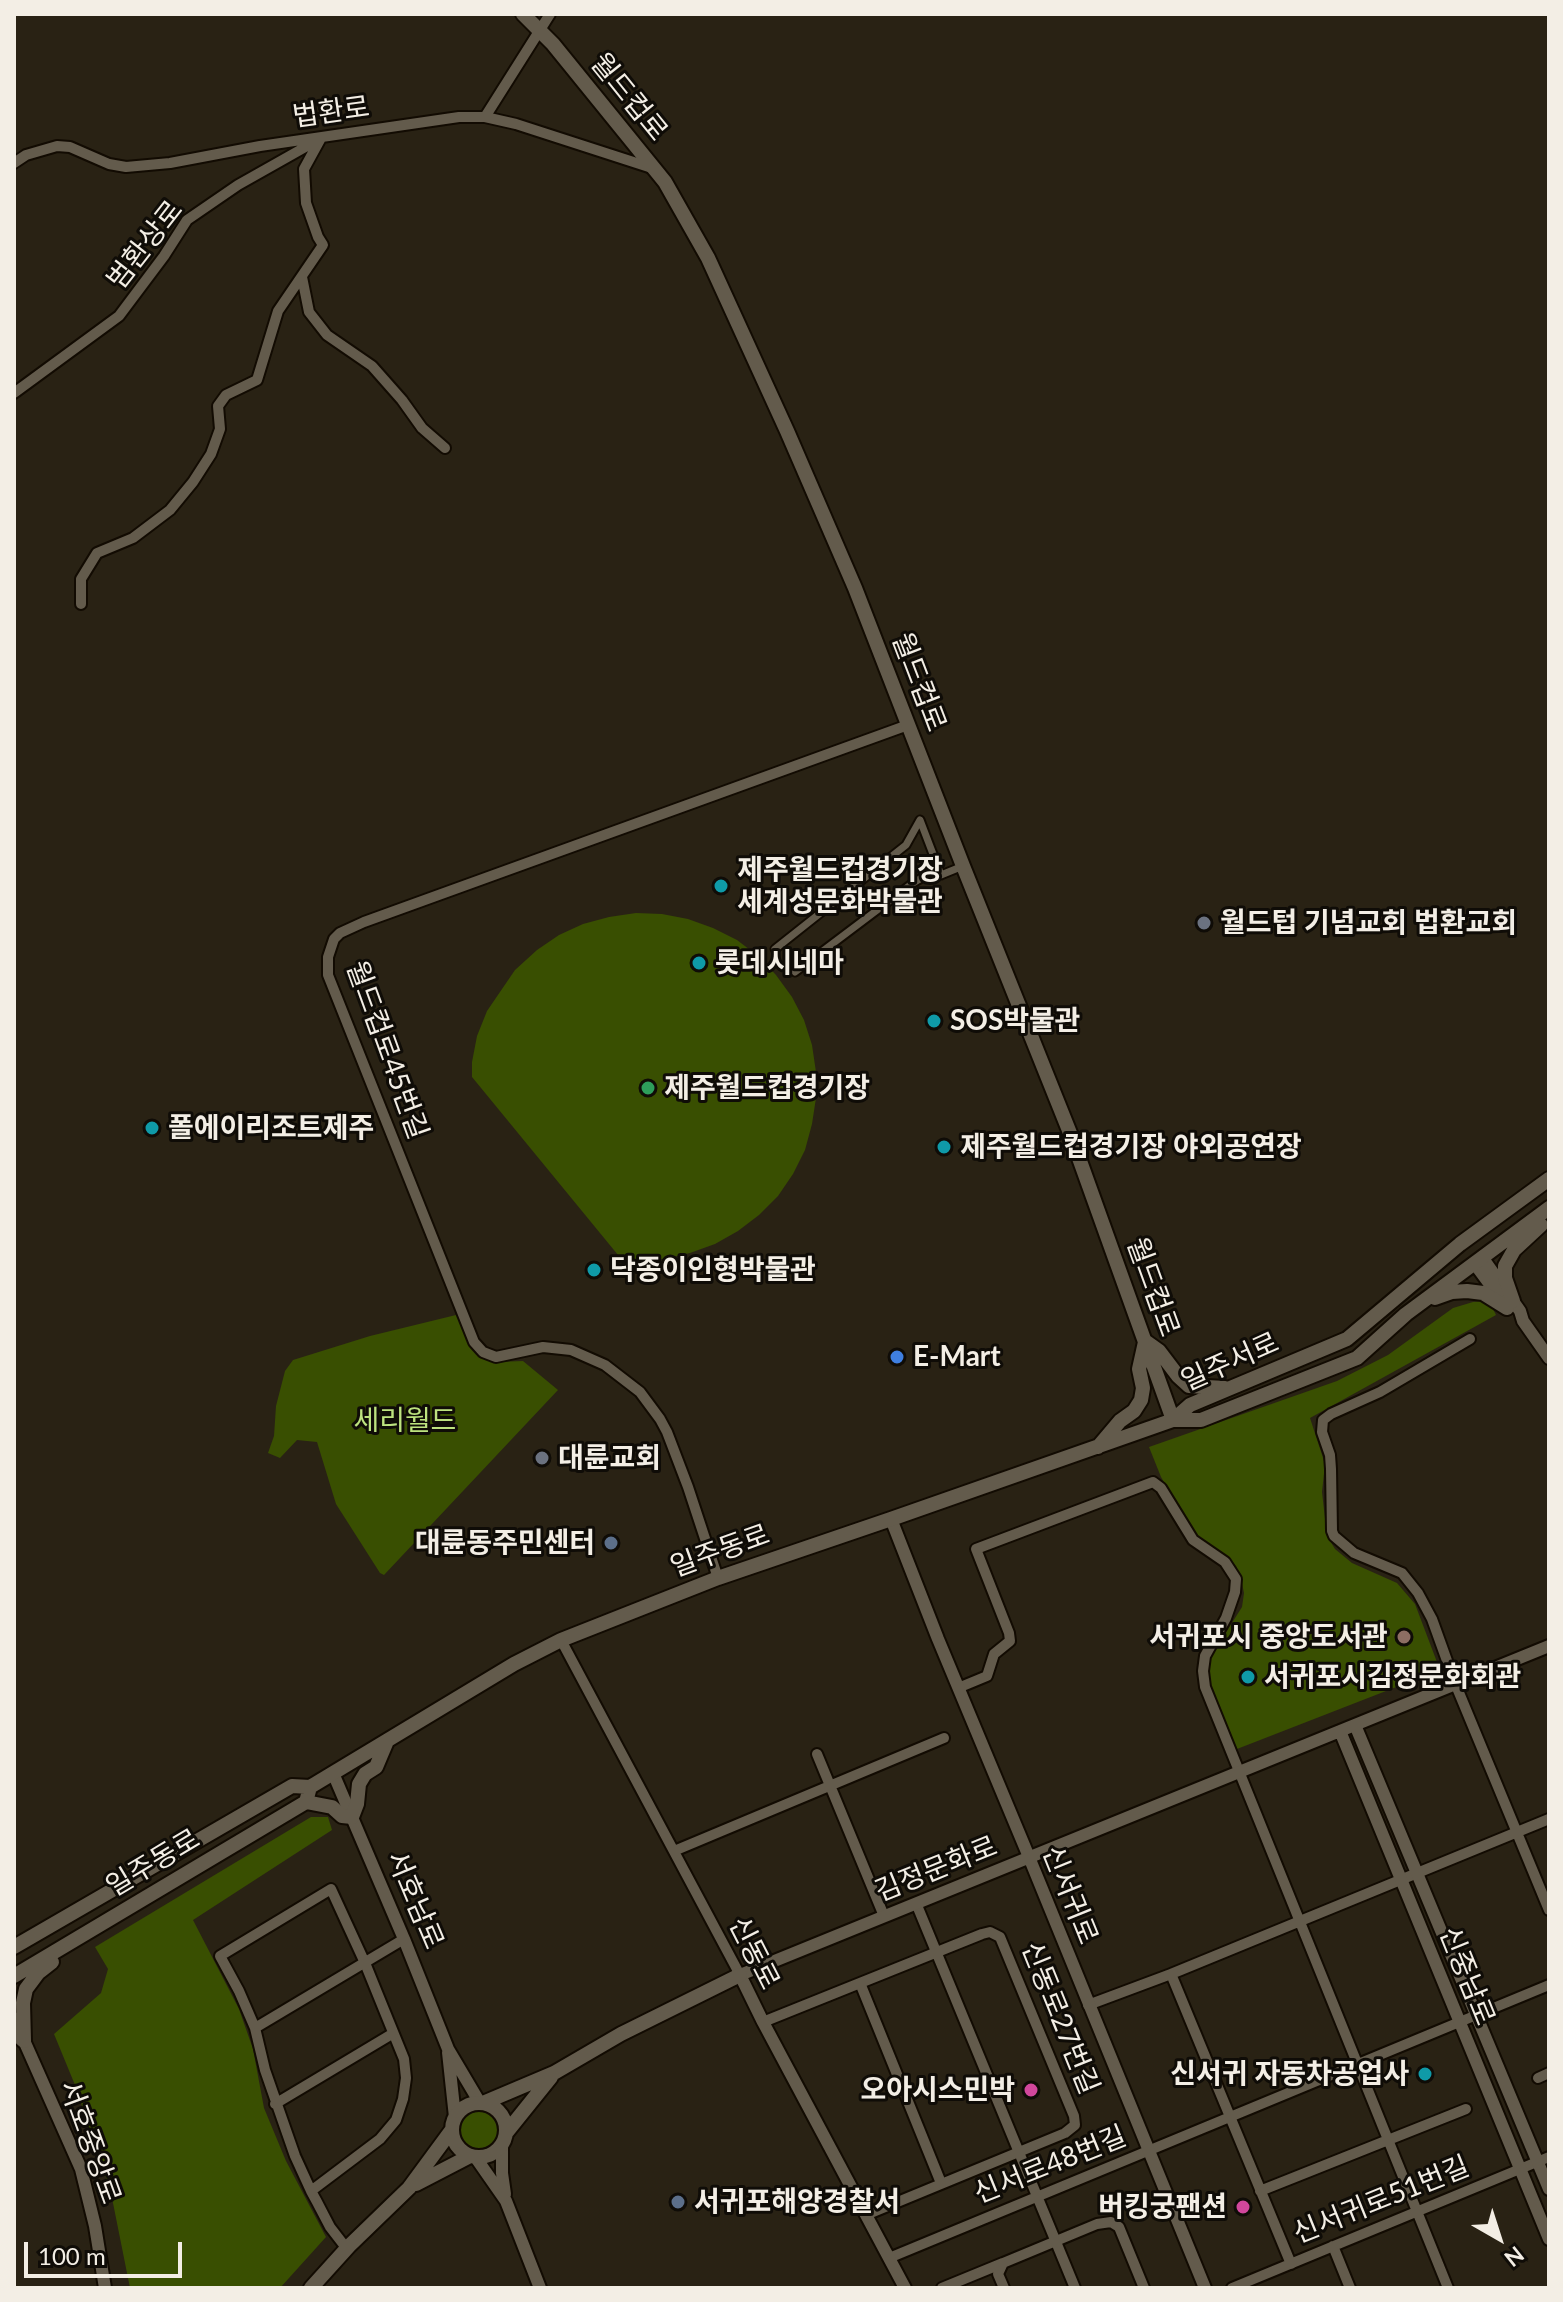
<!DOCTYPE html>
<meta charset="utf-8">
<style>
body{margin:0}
#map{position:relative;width:1563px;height:2302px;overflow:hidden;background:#292214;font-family:Lato,sans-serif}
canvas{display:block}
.frame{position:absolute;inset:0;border:16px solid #f3eee5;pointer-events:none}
.north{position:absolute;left:1459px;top:2198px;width:80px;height:80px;-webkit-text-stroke:6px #0f0c07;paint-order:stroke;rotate:141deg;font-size:22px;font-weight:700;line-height:32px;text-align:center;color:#f3eee5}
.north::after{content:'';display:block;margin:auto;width:28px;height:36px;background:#f3eee5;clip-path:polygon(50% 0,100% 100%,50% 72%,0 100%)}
.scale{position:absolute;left:24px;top:2242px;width:158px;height:36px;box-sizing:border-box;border:4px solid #f3eee5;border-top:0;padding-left:10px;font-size:24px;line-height:28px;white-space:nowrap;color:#f3eee5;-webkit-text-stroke:6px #0f0c07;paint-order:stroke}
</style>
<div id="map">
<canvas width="1563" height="2302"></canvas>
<div class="frame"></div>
<div class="north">N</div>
<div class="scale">100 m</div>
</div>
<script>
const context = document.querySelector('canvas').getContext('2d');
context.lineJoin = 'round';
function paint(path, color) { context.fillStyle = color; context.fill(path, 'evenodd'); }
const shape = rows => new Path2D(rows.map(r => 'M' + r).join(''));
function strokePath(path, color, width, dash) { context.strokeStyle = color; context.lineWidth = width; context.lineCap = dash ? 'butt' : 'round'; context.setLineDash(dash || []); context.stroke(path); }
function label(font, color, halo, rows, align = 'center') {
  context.font = font + ' Lato,"Noto Sans KR",sans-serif'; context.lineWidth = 6; context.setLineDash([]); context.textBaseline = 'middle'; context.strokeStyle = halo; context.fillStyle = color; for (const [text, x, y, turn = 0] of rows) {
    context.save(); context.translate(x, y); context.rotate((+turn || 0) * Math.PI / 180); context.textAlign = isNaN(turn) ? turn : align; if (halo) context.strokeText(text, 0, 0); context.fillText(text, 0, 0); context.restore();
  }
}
const green = shape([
 [636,913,662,914,688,919,713,928,737,940,758,956,776,975,792,997,804,1020,812,1045,816,1072,816,1098,812,1124,805,1150,793,1174,778,1196,759,1215,738,1231,715,1244,690,1253,664,1259,638,1260,618,1255,472,1077,472,1062,477,1036,487,1011,515,970,537,950,559,935,583,924,609,917],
 [1485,1301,1492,1307,1496,1315,1310,1418,1325,1464,1322,1492,1327,1536,1335,1549,1352,1563,1397,1583,1415,1604,1440,1670,1237,1749,1210,1684,1208,1667,1213,1653,1242,1607,1244,1593,1241,1579,1236,1566,1197,1539,1161,1477,1149,1447,1337,1381,1388,1355,1453,1308,1473,1302],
 [456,1315,481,1357,497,1362,523,1361,558,1390,384,1575,380,1573,336,1504,317,1442,297,1440,280,1458,268,1453,274,1436,276,1406,285,1371,293,1360,370,1336],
 [311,1817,328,1817,332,1830,193,1920,239,2009,253,2049,264,2108,286,2161,326,2237,280,2288,130,2288,111,2193,75,2085,54,2034,101,1993,108,1969,95,1947],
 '461 2130a18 18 0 1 1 36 0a18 18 0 1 1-36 0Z'
]);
const pedestrian = shape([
 [775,949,906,845,920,820,941,875],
 [795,972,913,883,925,876,935,874,941,875,963,866]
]);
const minor = shape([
 [485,117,550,14],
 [14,163,26,155,57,146,70,147,109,164,126,167,170,163,260,146,459,117,485,117,516,124,652,168],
 [302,277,309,312,327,335,372,366,402,400,422,428,445,448],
 [14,393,119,316,164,256,187,220,238,185,316,141],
 [81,604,81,579,97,553,133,538,170,510,193,482,211,454,220,429,218,406,226,395,257,380,278,311,323,245,318,237,306,203,304,169,321,138],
 [1470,1339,1380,1392,1331,1414,1323,1420,1322,1432,1330,1455,1331,1469,1332,1531,1334,1536,1354,1553,1402,1573,1418,1593,1432,1619,1455,1683,1549,1910],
 [718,1578,688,1487,667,1432,660,1419,640,1392,605,1365,571,1350,543,1347,496,1357,483,1352,474,1342,328,975,328,957,334,939,340,933,364,922,908,725],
 [561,1640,740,1975],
 [958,1688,987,1676,994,1654,1010,1641,1009,1633,976,1549,1153,1482,1161,1488,1193,1540,1225,1562,1236,1579,1235,1592,1226,1618,1205,1656,1203,1671,1205,1687,1448,2288],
 [817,1754,884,1916],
 [674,1851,944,1738],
 [916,1903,1075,2288],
 [1171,1974,1291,2264],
 [860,1983,941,2183],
 [1088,2005,1171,1974,1549,1819],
 [763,2022,982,1934,990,1932,1000,1937,1074,2116,1075,2125,1065,2133,866,2215],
 [255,2028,404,1939],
 [1538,2078,1549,2073],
 [275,2104,392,2034],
 [311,2191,380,2139,396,2120,403,2099,406,2078,404,2059,365,1963,331,1889,220,1956,239,1991,255,2028,265,2070,295,2156,311,2191,317,2202,330,2227,347,2249],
 [1260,2191,1466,2109],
 [1333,2246,1350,2288],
 [889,2258,1549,1985],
 [942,2288,1003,2263],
 [1004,2288,998,2274,1003,2263,1097,2224,1111,2222,1119,2227,1144,2288],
 [1232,2288,1549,2157]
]);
const tertiary = shape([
 [1482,1257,1520,1311,1523,1321,1549,1358],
 [1474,1263,1505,1305],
 [891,1519,938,1639,1029,1857,1205,2288],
 [1355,1725,1549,2189],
 [1340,1731,1549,2239],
 [333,1773,404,1939,448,2049,480,2103],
 [14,2018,81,2169,95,2226,105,2288],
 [448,2052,455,2117],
 [502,2145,502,2173,505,2194],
 [476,2158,506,2201,540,2288],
 [905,2288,763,2022,740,1975,1549,1646]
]);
const secondary = shape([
 [523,14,553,44,665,182,708,258,787,431,855,588,963,866,1070,1133,1173,1420],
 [1435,1298,1452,1292,1467,1291,1483,1293,1507,1308],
 [1513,1301,1505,1278,1505,1266,1514,1250,1541,1225],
 [1145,1341,1159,1351,1178,1376,1189,1386,1225,1388],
 [1173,1420,1201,1420,1357,1358,1406,1314,1549,1208],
 [1098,1447,1120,1421,1134,1411,1141,1400,1143,1388,1139,1369,1145,1342],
 [306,1802,332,1807,342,1816,352,1817,357,1804,359,1784,365,1774,376,1767,387,1741],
 [14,1947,292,1786,310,1787,514,1664,561,1640,718,1578,891,1519,1173,1420,1190,1405,1347,1339,1460,1244,1549,1179],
 [14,1976,306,1802,310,1787],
 [14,2032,24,2041,23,2003,26,1989,38,1973,52,1962],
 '452 2130a27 27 0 1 1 54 0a27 27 0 1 1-54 0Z',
 [483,2103,554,2073,621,2034,740,1975],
 [506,2133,551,2077],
 [416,2184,470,2156],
 [311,2288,349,2246,409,2188,451,2131]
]);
const markers = [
 [721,886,8,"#0f9aa8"],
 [1204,923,8,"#6b7280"],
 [699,963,8,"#0f9aa8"],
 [934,1021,8,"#0f9aa8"],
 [648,1088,8,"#2e9e5b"],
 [152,1128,8,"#0f9aa8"],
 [944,1147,8,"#0f9aa8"],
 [594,1270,8,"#0f9aa8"],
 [897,1357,8,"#3f7fe0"],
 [542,1458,8,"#6b7280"],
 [611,1543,8,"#5c6f8a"],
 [1404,1637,8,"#8d6e63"],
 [1248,1677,8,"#0f9aa8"],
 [1425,2074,8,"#0f9aa8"],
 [1031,2090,8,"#d1479c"],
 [678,2202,8,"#5c6f8a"],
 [1243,2207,8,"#d1479c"]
];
const streetNames = [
 ["월드컵로",629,97,51],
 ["법환로",331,112,-8],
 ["범환상로",145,245,-52],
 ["월드컵로",919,682,69],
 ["월드컵로45번길",387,1050,70],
 ["월드컵로",1153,1287,70],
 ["일주서로",1230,1362,-24],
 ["일주동로",720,1551,-20],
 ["일주동로",153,1863,-31],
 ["김정문화로",936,1869,-22],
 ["신서귀로",1070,1895,68],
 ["서호남로",415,1900,67],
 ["신동로",754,1953,63],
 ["신중남로",1467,1976,68],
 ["신동로27번길",1060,2018,68],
 ["서호중앙로",90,2142,70],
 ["신서로48번길",1050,2165,-22],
 ["신서귀로51번길",1381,2200,-22]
];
const poiNames = [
 ["제주월드컵경기장",737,870],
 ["세계성문화박물관",737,902],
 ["월드텁 기념교회 법환교회",1220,923],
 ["롯데시네마",715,963],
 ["SOS박물관",950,1021],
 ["제주월드컵경기장",664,1088],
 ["폴에이리조트제주",168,1128],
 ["제주월드컵경기장 야외공연장",960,1147],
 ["닥종이인형박물관",610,1270],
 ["E-Mart",913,1357],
 ["대륜교회",558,1458],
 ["대륜동주민센터",595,1543,"right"],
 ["서귀포시 중앙도서관",1388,1637,"right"],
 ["서귀포시김정문화회관",1264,1677],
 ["신서귀 자동차공업사",1409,2074,"right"],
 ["오아시스민박",1015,2090,"right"],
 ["서귀포해양경찰서",694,2202],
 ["버킹궁팬션",1227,2207,"right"]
];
const parkNames = [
 ["세리월드",405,1421]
];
paint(green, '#394f01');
strokePath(pedestrian, '#120b02', 11);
strokePath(minor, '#120b02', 14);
strokePath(tertiary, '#120b02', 16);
strokePath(secondary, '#120b02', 18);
strokePath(pedestrian, '#635b4c', 7);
strokePath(minor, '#635b4c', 10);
strokePath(tertiary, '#635b4c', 12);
strokePath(secondary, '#635b4c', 14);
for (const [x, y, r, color] of markers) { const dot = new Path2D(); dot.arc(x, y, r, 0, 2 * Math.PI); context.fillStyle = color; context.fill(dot); strokePath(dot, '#0f0c07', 3); }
label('28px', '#f3eee5', '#0f0c07', streetNames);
label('bold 28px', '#f3eee5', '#0f0c07', poiNames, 'left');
label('28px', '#bde37f', '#0f0c07', parkNames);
</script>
